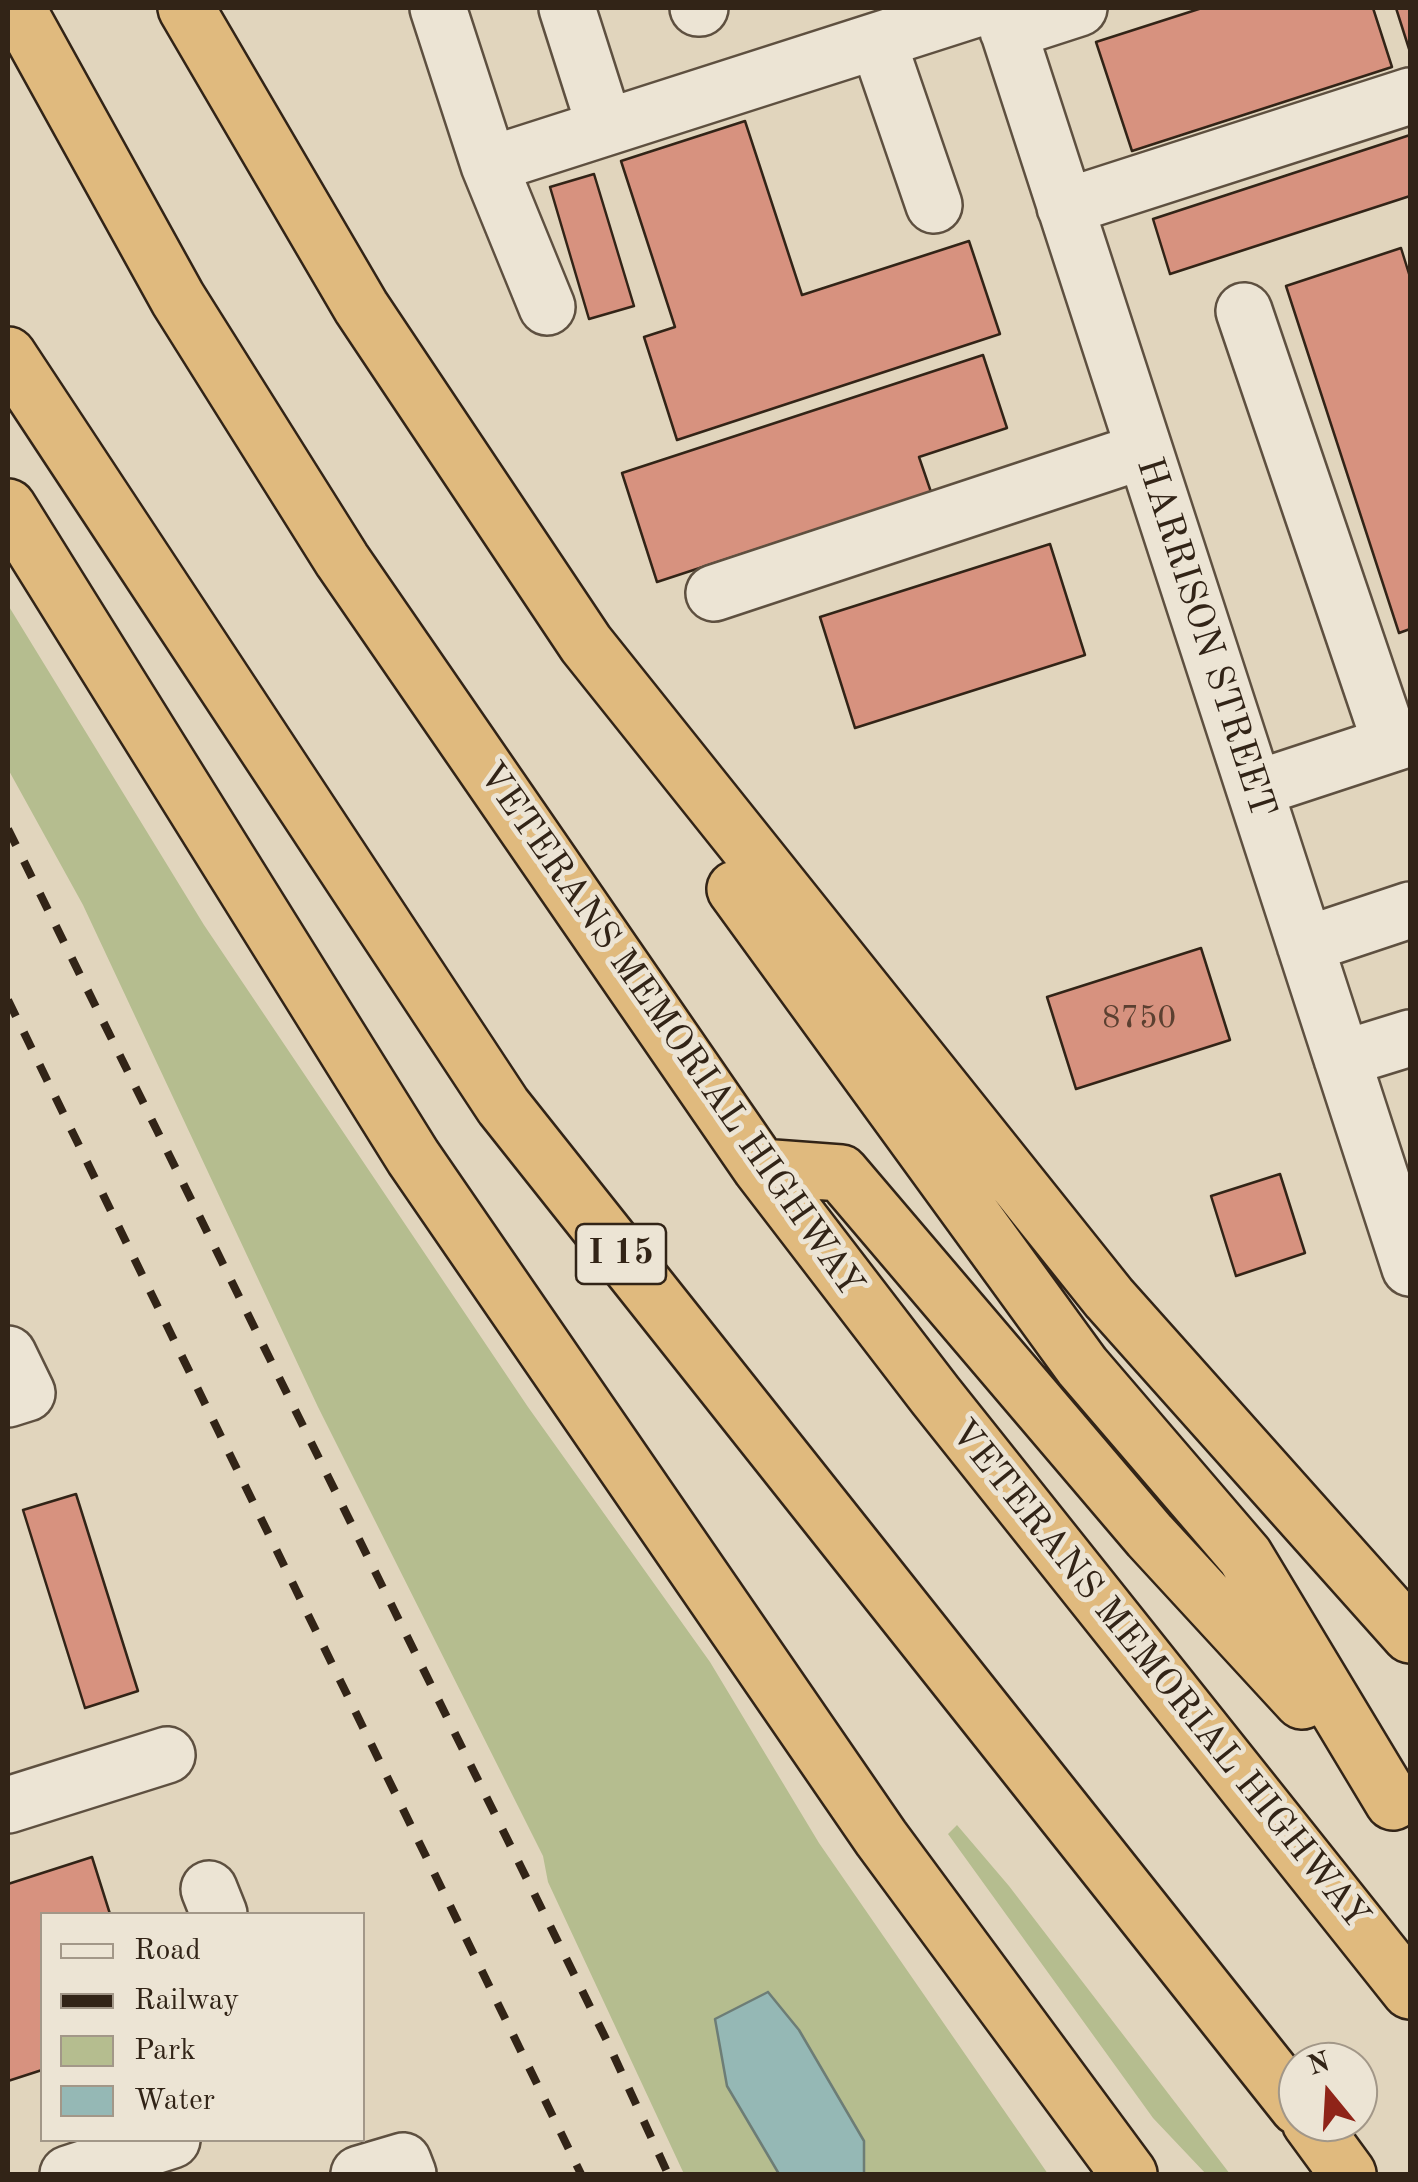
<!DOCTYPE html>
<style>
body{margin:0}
#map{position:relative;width:1418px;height:2182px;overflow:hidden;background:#e1d5bd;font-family:"Old Standard TT",serif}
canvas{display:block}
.frame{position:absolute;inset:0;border:10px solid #322417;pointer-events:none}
.legend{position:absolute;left:40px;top:1912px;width:325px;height:230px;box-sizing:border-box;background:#ece4d4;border:2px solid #a29788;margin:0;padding:12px 18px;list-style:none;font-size:30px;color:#322417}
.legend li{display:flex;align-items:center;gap:20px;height:50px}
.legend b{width:50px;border:2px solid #a29788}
.north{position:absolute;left:1278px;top:2042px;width:100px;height:100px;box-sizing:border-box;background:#ece4d4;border:2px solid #a29788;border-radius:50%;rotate:342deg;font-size:28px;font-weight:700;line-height:40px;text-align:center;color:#322417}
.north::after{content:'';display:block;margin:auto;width:35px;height:45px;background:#8f2418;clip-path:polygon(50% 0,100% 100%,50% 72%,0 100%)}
</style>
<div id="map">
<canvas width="1418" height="2182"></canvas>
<div class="frame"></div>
<ul class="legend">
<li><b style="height:12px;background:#ece4d4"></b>Road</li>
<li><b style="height:12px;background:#322417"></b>Railway</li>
<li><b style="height:28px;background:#b5bd8f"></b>Park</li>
<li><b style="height:28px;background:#95b8b5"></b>Water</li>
</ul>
<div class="north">N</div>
</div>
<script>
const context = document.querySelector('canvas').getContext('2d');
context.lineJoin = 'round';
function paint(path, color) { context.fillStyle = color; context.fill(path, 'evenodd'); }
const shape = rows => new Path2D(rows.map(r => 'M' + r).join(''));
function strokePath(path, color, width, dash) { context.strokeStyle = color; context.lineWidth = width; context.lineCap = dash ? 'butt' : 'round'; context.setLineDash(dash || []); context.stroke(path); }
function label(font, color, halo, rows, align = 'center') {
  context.font = font + ' "Old Standard TT",serif'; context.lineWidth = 10; context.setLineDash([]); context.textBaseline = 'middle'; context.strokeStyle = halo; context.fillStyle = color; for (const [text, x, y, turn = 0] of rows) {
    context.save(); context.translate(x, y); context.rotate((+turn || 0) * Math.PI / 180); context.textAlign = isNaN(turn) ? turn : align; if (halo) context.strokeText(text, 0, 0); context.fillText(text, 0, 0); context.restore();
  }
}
const green = shape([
 [8,605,204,925,528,1407,710,1662,819,1843,1048,2174,684,2174,548,1882,543,1856,318,1407,83,905,8,769],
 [957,1825,1009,1886,1230,2174,1206,2174,1153,2118,948,1834]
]);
const water = shape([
 [768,1992,799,2030,864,2141,864,2174,779,2174,727,2086,715,2019,768,1992]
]);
const building = shape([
 [1202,8,1373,8,1392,67,1132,151,1096,42,1202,8],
 [1396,8,1410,8,1410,52,1396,8],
 [745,121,802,295,969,241,1000,334,677,440,644,337,675,327,621,161,745,121],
 [1410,135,1410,196,1170,274,1153,219,1410,135],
 [594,174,634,306,589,319,550,187,594,174],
 [1401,248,1410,277,1410,629,1399,633,1286,286,1401,248],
 [983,355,1007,428,919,457,931,492,657,582,622,473,983,355],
 [1050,544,1085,655,855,728,820,617,1050,544],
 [1201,948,1230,1040,1076,1089,1047,997,1201,948],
 [1280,1174,1305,1253,1236,1276,1211,1196,1280,1174],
 [76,1494,138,1691,85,1708,23,1510,76,1494],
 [92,1857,110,1914,42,1914,42,2070,8,2081,8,1884,92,1857]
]);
const minor = shape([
 [438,8,489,165,547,307],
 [567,8,605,127],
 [698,8,700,8],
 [1001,8,1410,1268],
 [1008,31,1079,8],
 [878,42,934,205],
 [489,165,979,8],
 [1065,207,1410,96],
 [1244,311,1391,744],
 [714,593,1143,451],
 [1255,789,1410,738],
 [1305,945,1410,910],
 [1342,1059,1410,1038],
 [8,1354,27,1393,8,1399],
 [8,1805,167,1755],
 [209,1889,219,1914],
 [68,2174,172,2140],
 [359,2174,403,2161,408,2174]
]);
const highway = shape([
 [17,8,178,299,342,560,760,1167,935,1395,1410,1991],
 [186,8,361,307,586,644,1109,1298,1410,1635],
 [8,355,503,1106,1298,2107],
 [8,507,413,1157,881,1838,1129,2174],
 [735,889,1082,1366,1245,1556,1393,1802],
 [760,1167,841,1173,1150,1536,1302,1701],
 [1310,2122,1348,2174]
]);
const rail = shape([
 [8,829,608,2043,668,2174],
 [8,1000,581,2174]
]);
const numberNames = [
 ["8750",1139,1019]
];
const shields = [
 [621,1254,90]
];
const shieldNames = [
 ["I 15",621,1254]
];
const streetNames = [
 ["HARRISON STREET",1205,638,72],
 ["VETERANS MEMORIAL HIGHWAY",670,1030,55],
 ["VETERANS MEMORIAL HIGHWAY",1159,1675,51]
];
paint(green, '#b5bd8f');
paint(water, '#95b8b5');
strokePath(water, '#6d7d76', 2.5);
paint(building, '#d7927f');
strokePath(building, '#322417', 2.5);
strokePath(minor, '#5e5040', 60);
strokePath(highway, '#322417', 60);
strokePath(minor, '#ece4d4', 55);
strokePath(highway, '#e0ba7e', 55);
strokePath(rail, '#322417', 8, [18, 18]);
label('32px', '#5b4031', null, numberNames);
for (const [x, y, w] of shields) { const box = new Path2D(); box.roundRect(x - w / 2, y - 30, w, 60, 8); context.fillStyle = '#ece4d4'; context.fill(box); strokePath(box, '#322417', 2.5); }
label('bold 35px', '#322417', null, shieldNames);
label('38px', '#322417', '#ece4d4', streetNames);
</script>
